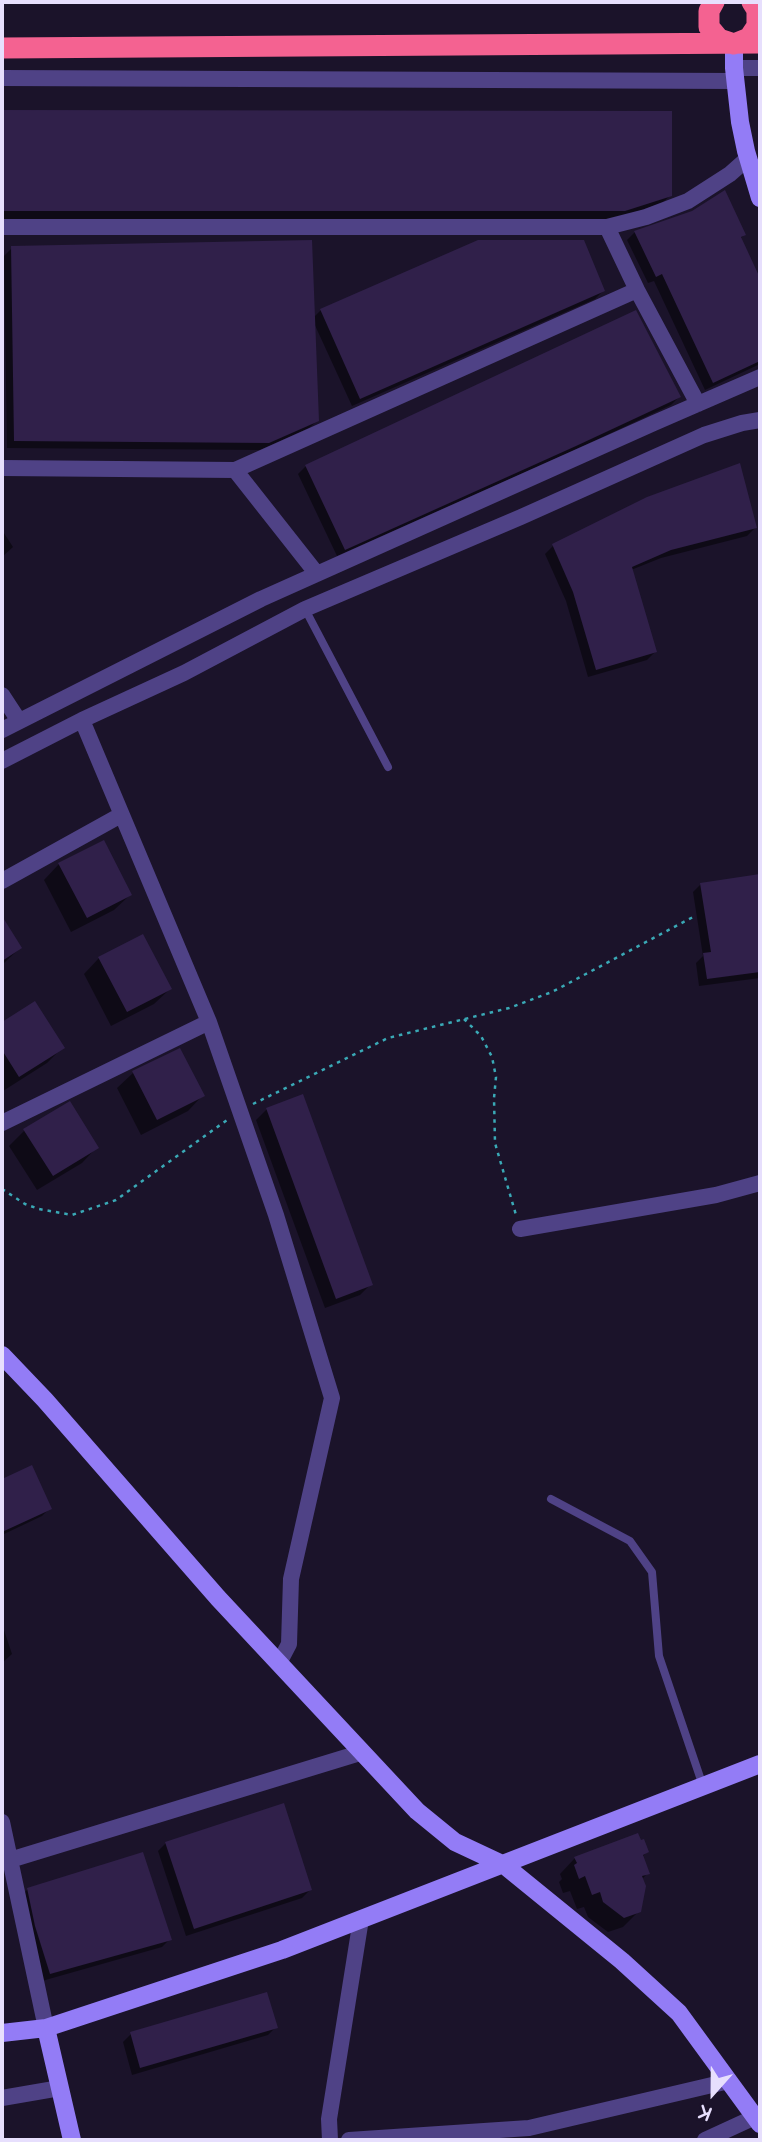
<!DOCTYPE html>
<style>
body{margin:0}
#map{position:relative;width:762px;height:2142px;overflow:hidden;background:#1b132a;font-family:"Varela Round",sans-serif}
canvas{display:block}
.frame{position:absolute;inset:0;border:4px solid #e7dffd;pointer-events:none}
.north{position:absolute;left:678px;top:2058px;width:70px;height:70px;-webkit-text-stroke:5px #1b132a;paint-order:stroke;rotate:201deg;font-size:19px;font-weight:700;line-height:28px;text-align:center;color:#e7dffd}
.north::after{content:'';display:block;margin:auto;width:24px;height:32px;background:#e7dffd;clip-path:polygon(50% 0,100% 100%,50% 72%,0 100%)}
</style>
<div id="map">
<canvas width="762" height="2142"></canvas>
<div class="frame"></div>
<div class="north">K</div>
</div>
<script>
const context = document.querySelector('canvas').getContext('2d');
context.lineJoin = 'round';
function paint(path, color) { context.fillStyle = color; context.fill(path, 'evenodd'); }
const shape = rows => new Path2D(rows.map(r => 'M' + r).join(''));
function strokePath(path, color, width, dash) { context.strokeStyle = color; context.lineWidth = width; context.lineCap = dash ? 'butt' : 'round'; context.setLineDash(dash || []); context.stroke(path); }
const shadow = shape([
 [2,112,670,113,671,195,662,203,616,219,2,219],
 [635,232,744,235,740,239,760,282,760,364,705,390,654,281,648,283,627,240],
 [479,242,603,291,595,299,352,406,313,321,318,420,309,428,260,450,7,448,4,256,12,248,313,318,321,310],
 [679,397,671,405,566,454,337,556,298,474,306,466],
 [755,528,747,536,661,558,631,570,655,652,647,660,588,677,566,601,545,554,553,546],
 [2,530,13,547,2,557],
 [59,864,130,895,114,910,71,932,44,880],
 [760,876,760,978,699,986,696,963,703,956,693,892,701,884],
 [2,920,20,948,2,965],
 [99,958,170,989,154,1004,111,1026,84,974],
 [34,1004,62,1048,47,1063,3,1091,2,1024],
 [179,1050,203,1095,188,1111,141,1135,117,1088,133,1073],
 [267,1109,371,1284,360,1295,325,1308,256,1120],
 [25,1130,97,1147,82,1163,37,1190,9,1146],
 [31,1468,50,1508,42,1516,2,1535,2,1481],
 [2,1624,12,1654,2,1663],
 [166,1843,310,1890,302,1898,186,1936,158,1851],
 [647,1852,642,1857,648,1873,642,1879,639,1911,623,1927,608,1932,588,1917,584,1907,577,1909,570,1891,563,1893,559,1882,562,1879,560,1874,575,1858],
 [28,1889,170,1939,162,1947,42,1981,20,1897],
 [276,2027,268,2035,132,2075,123,2042,131,2034]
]);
const building = shape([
 [2,110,672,111,672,196,625,211,2,211],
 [725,190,746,235,741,237,760,278,760,361,713,383,662,274,656,277,634,231,692,211],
 [312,240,319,421,269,443,14,441,11,246],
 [478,240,584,240,605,291,360,399,320,309],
 [636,310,681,397,576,446,345,550,305,465],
 [740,463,757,528,671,550,632,567,657,652,596,670,573,592,552,544,647,497],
 [104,840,132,895,87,918,58,863],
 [760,874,760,972,707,979,703,953,711,952,700,883],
 [2,916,22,948,2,961],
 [143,934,172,989,127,1012,98,957],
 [35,1001,65,1048,19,1077,2,1050,2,1022],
 [180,1048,205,1096,157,1120,132,1071],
 [303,1094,373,1285,336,1299,266,1108],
 [70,1101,99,1148,53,1176,23,1129],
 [32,1465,52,1509,2,1532,2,1479],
 [284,1803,312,1890,194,1929,165,1842],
 [638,1833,641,1840,644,1839,649,1852,643,1855,650,1874,642,1876,646,1886,641,1912,624,1918,603,1902,600,1892,592,1895,585,1876,579,1879,574,1865,577,1863,574,1857],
 [143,1852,172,1940,50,1974,35,1926,27,1888],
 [267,1992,278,2028,140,2068,130,2032]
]);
const path = shape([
 [464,1019,481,1036,492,1057,496,1077,494,1098,495,1143,516,1215],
 [253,1104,388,1038,509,1008,552,992,693,917],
 [2,1189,25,1204,39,1209,72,1215,116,1200,227,1120]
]);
const lane = shape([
 [305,609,388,767],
 [551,1499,630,1541,652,1572,659,1656,703,1786]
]);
const street = shape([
 [734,68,760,68],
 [2,78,735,81],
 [2,227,607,227,646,217,688,201,730,174,748,158],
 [607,227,637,290,698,404],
 [2,468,235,470,637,290],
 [235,470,317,574],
 [2,695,19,721],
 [82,720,209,1022,276,1215,332,1398,291,1579,289,1644,279,1663],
 [2,730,261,599,654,423,760,377],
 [2,761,82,720,184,673,305,609,521,517,704,435,742,423,760,420],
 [2,881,121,815],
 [2,1123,209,1022],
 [520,1229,716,1195,760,1183],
 [2,1822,46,2028],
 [10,1860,363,1752],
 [2,2098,60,2088],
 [330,2140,329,2119,361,1919],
 [349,2140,529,2128,729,2081],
 [705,2140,755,2117]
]);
const secondary = shape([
 [734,44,734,68,740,122,746,151,760,198],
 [2,1355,45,1400,218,1598,417,1811,455,1842,504,1865,622,1961,679,2013,760,2124],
 [46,2028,72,2140],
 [2,2033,46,2028,282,1950,760,1764]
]);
const highway = shape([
 [714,2,709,11,709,27,719,39,734,44,749,38,757,26,757,10,752,2],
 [2,48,760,43]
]);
paint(shadow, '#0007');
paint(building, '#30204a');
strokePath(path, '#3aa9b6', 2.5, [3.5, 5]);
strokePath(lane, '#4f4286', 8);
strokePath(street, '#4f4286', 16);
strokePath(secondary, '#937cf6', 18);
strokePath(highway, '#f46291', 21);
</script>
